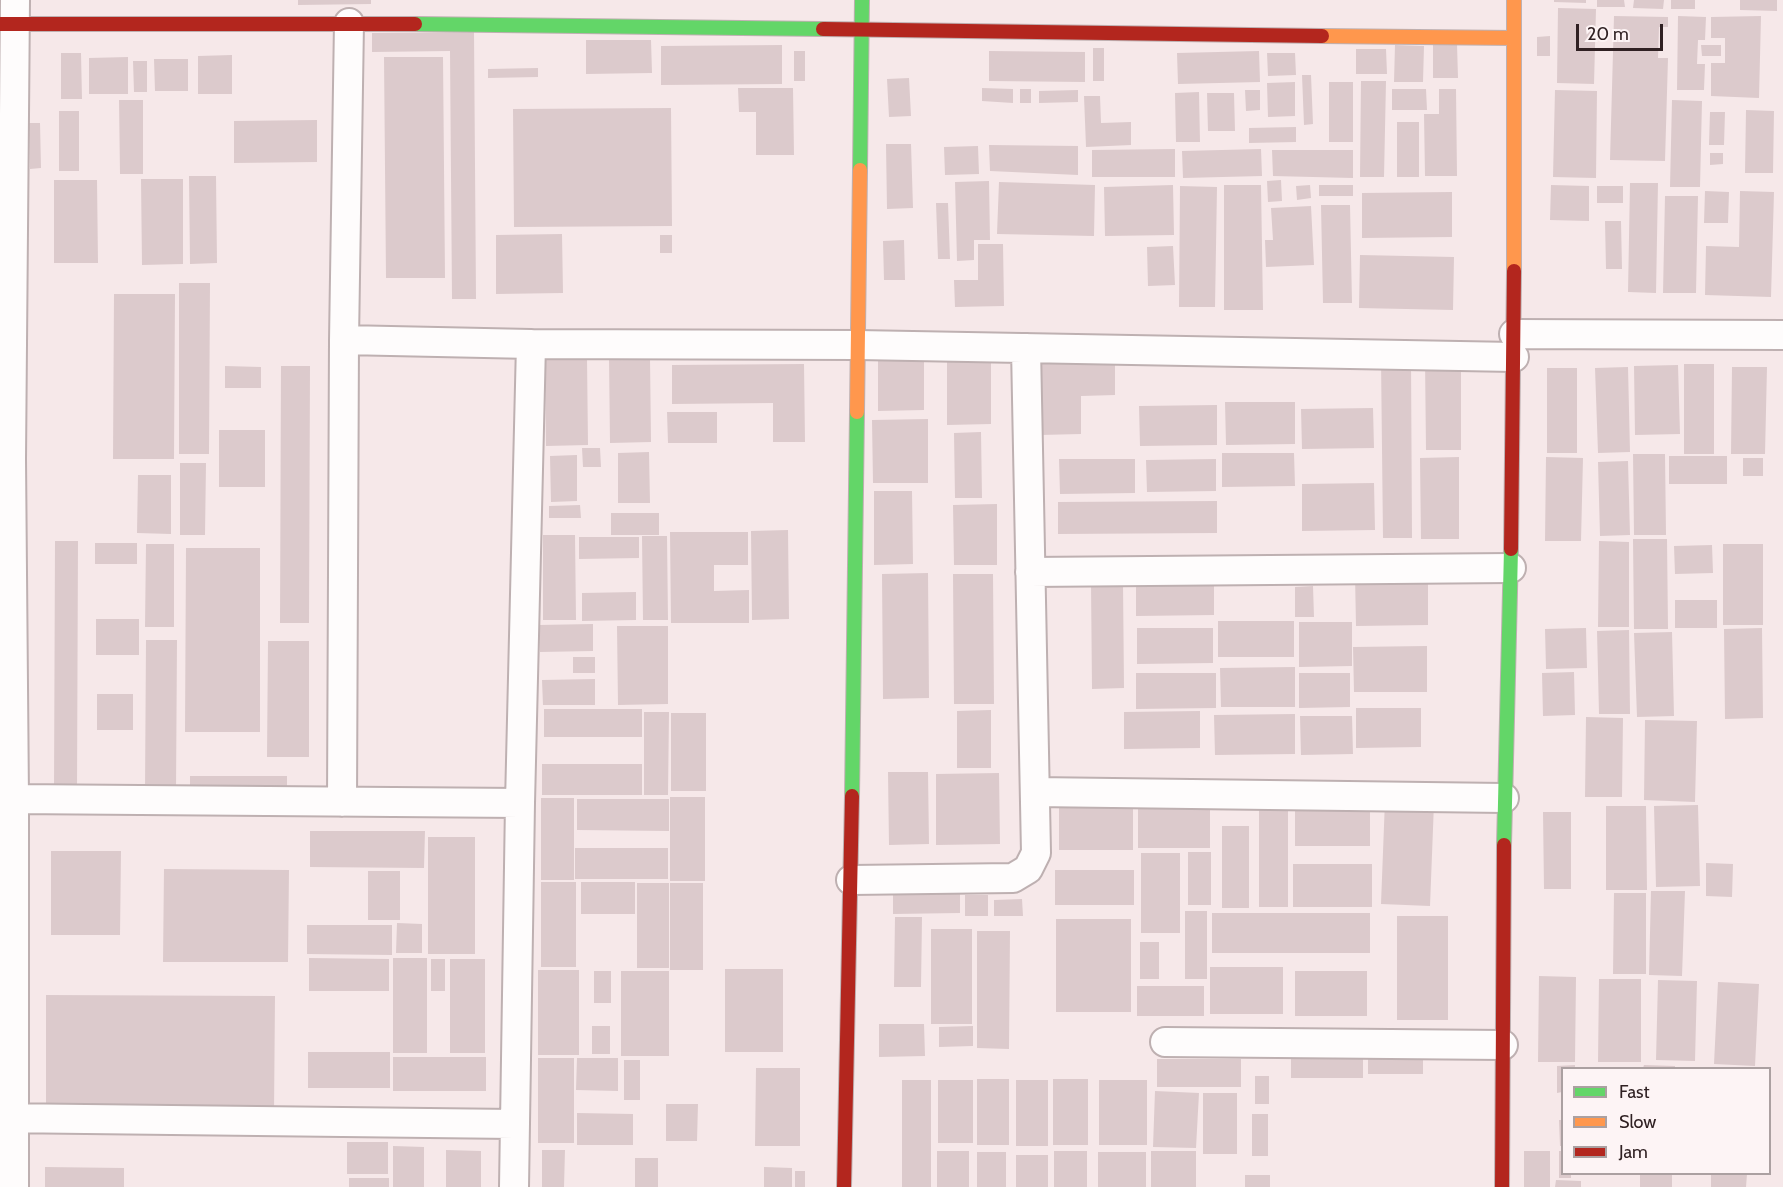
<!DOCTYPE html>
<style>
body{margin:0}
#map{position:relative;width:1783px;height:1187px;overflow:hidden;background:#f6e8e9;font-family:Cabin,sans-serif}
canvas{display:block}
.legend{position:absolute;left:1561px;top:1067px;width:210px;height:108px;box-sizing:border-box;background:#fdf4f5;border:2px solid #aba0a1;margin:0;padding:8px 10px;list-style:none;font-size:18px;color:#302123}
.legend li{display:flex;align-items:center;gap:12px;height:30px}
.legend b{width:30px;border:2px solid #aba0a1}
.scale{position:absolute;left:1576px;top:24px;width:87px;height:27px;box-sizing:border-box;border:3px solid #302123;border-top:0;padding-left:8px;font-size:18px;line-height:21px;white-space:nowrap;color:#302123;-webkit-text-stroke:4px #fdf4f5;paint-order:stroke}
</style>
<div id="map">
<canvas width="1783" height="1187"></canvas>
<ul class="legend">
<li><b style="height:8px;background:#63d668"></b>Fast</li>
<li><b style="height:8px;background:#ff974d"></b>Slow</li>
<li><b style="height:8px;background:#b3261e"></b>Jam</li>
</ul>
<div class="scale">20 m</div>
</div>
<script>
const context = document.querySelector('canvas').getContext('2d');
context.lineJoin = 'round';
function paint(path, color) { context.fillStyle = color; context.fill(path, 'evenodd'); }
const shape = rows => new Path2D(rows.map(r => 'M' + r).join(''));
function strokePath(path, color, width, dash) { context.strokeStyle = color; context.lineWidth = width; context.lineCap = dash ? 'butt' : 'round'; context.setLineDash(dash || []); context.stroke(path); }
const building = shape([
 [298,0,371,0,371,4,298,5],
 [1554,0,1586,0,1586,3,1554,2],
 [1597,0,1624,0,1625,7,1597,7],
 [1634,0,1664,0,1663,9,1633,8],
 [1671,0,1695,0,1695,9,1671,9],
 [1740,0,1777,0,1777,11,1740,10],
 [1558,8,1596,9,1594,84,1557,83],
 [1614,16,1668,17,1668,27,1659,27,1658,58,1668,58,1665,161,1610,160],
 [1678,16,1706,17,1705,40,1698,40,1697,64,1705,64,1704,90,1677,90],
 [1761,16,1759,98,1711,96,1711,63,1725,63,1725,38,1711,38,1711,17],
 [474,32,476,299,452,299,450,51,372,52,372,33],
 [1550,36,1550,56,1537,56,1537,37],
 [586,40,651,40,652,73,586,74],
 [1457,44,1458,78,1433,78,1433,45],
 [782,45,782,84,661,85,661,46],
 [1395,45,1424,46,1423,82,1394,82],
 [1701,45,1721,45,1721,56,1702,56],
 [1093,48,1104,48,1104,81,1093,81],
 [1356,49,1386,49,1387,74,1356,74],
 [794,51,805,51,805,81,794,81],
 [989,51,1085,52,1085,82,989,81],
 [1259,51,1260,82,1178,84,1177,53],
 [61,53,81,53,82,99,61,99],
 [1267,53,1295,53,1296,75,1268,76],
 [232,55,232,94,198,94,198,56],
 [128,57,128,94,89,94,89,58],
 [384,57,443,57,445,278,386,278],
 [154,59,188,59,188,91,155,91],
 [133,61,147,61,147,92,134,92],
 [538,68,538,77,488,78,488,69],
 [1302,75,1311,75,1313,124,1304,125],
 [909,78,911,116,889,117,887,79],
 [1361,81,1386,81,1384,177,1360,177],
 [1295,82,1295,116,1268,117,1267,83],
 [1329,82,1353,82,1353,142,1329,142],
 [738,88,793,88,794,155,756,155,756,112,739,112],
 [982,88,1013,89,1013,103,982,101],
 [1020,89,1031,89,1031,103,1020,103],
 [1392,89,1426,89,1427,110,1392,110],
 [1439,89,1456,89,1457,176,1425,176,1424,114,1439,114],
 [1078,90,1078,102,1039,103,1039,91],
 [1245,90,1260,90,1260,110,1246,111],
 [1555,90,1597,91,1596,178,1553,177],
 [1199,92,1200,142,1176,142,1175,93],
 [1207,93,1234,93,1235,131,1208,131],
 [1084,96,1100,96,1101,123,1131,122,1131,145,1086,147],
 [119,100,143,100,143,174,120,174],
 [1672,100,1702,101,1700,187,1670,187],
 [671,108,672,226,514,227,513,109],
 [1746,110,1774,111,1773,173,1745,173],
 [59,111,79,111,79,171,59,171],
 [1710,112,1725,112,1724,145,1709,145],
 [317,120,317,162,234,163,234,121],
 [1397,122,1419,122,1419,177,1397,177],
 [29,123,40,123,41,168,30,169],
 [1296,127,1296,142,1249,143,1249,128],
 [886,144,911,144,913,208,887,209],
 [989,145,1078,146,1078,175,990,171],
 [978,146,979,174,945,175,944,147],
 [1175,149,1175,177,1092,177,1092,150],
 [1261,149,1262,176,1183,178,1182,151],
 [1272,150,1353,150,1353,178,1273,176],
 [1710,153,1723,153,1723,164,1710,165],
 [189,176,216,176,217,263,190,264],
 [141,179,183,179,183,264,142,265],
 [54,180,97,180,98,263,54,263],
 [1281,180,1282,201,1268,202,1267,181],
 [989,181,990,240,974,240,974,260,957,261,955,182],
 [999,182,1095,185,1094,236,997,234],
 [1630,183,1658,183,1656,293,1628,292],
 [1173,185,1174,235,1105,236,1104,187],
 [1224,185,1261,185,1263,310,1224,310],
 [1310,185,1311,198,1297,200,1296,186],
 [1319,185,1353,185,1353,196,1319,196],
 [1551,185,1589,186,1589,221,1550,220],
 [1180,186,1217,187,1215,307,1179,307],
 [1597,186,1623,186,1623,203,1597,203],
 [1705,191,1729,192,1728,223,1704,223],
 [1740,191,1774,192,1771,297,1705,295,1706,246,1739,247],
 [1452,192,1452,237,1362,238,1362,193],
 [1665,196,1698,196,1696,293,1663,293],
 [936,203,948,203,950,259,938,259],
 [1321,205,1350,205,1352,303,1323,303],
 [1311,206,1314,265,1266,267,1265,240,1273,240,1271,208],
 [1605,221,1621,221,1622,269,1606,269],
 [562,234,563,293,496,294,496,235],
 [660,235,672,235,672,253,660,253],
 [904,240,905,280,884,280,883,241],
 [978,244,1003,244,1004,306,955,307,954,280,978,280],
 [1173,246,1175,285,1148,286,1147,247],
 [1360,255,1454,257,1453,310,1359,308],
 [179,283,210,283,209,454,179,454],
 [114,294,175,294,174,459,113,459],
 [878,353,924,353,924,410,878,411],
 [1039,353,1115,353,1115,395,1081,396,1081,434,1040,435],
 [991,354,991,424,947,425,947,355],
 [545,358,587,358,588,445,546,446],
 [609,358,650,358,651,442,610,443],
 [1381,359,1411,359,1412,538,1383,538],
 [1425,359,1461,359,1461,450,1426,450],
 [804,364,805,442,773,442,773,403,672,404,672,365],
 [1684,364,1714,364,1714,454,1684,454],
 [1678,365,1680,434,1635,435,1634,366],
 [225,366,261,367,261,388,225,388],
 [281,366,310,366,309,623,280,623],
 [1628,367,1630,452,1598,453,1595,368],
 [1732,367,1767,367,1765,454,1731,454],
 [1547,368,1577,368,1577,453,1547,453],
 [1225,402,1295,402,1295,444,1226,445],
 [1217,405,1217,445,1140,446,1139,406],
 [1373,408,1374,448,1302,449,1301,409],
 [667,412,717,412,717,443,668,443],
 [928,419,928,483,873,483,872,420],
 [219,430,265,430,265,487,219,487],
 [981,432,982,498,955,498,954,433],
 [582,448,600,448,601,467,583,467],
 [649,452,650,503,618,503,618,453],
 [1222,453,1294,453,1295,486,1222,487],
 [1633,454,1665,454,1666,535,1634,535],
 [577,455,577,501,551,502,550,456],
 [1669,456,1727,456,1727,484,1669,484],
 [1459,457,1459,539,1421,539,1420,458],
 [1546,457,1583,458,1581,541,1545,541],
 [1743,458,1763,458,1763,476,1743,476],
 [1059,459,1135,459,1135,493,1060,494],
 [1216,459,1216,491,1147,492,1146,460],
 [1628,461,1630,535,1600,536,1598,462],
 [180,463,206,463,205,535,180,535],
 [138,475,171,475,171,534,137,533],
 [1374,483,1375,530,1302,531,1302,484],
 [874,491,912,491,913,564,874,565],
 [1217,501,1217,533,1058,534,1058,502],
 [997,504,997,565,954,565,953,505],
 [580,505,581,518,549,518,549,506],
 [611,513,659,513,659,535,611,535],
 [788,530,789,619,752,620,751,531],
 [670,532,748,532,748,565,714,565,714,591,749,590,749,623,671,623],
 [543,535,575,535,576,620,543,620],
 [642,536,667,536,668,620,643,620],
 [579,537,639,537,639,558,579,559],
 [1633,539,1667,539,1668,629,1634,629],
 [55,541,78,541,77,789,54,789],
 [1599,541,1629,542,1629,627,1598,627],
 [95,543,137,543,137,564,95,564],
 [146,544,174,544,174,627,145,627],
 [1723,544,1763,544,1763,625,1723,625],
 [1712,545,1713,573,1675,574,1674,546],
 [186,548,260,548,260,732,185,732],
 [928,573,929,698,883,699,882,574],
 [953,574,993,574,994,704,954,704],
 [1428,574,1428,625,1356,626,1355,575],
 [1091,583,1123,583,1124,688,1092,689],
 [1214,583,1214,615,1136,616,1136,584],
 [1313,586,1314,617,1295,617,1295,587],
 [636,592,636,620,582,621,582,593],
 [1675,600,1717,600,1717,628,1675,628],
 [96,619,139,619,139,655,96,655],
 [1218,621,1294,621,1294,657,1218,657],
 [1299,622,1352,622,1352,666,1299,667],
 [593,624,593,651,540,652,539,625],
 [617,626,668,626,668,704,618,705],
 [1137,628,1213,628,1213,663,1137,664],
 [1586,628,1587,668,1546,669,1545,629],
 [1762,628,1763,718,1725,719,1724,629],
 [1629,630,1630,714,1599,714,1597,631],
 [1672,632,1674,716,1637,717,1634,633],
 [146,640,177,640,176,791,145,791],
 [268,641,309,641,309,757,267,757],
 [1427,646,1427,692,1354,692,1353,647],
 [573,657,595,657,595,673,573,673],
 [1295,667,1295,707,1221,707,1220,668],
 [1574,672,1575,715,1543,716,1542,673],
 [1136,673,1216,673,1216,708,1136,709],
 [1299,673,1350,673,1350,707,1299,708],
 [595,679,595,705,543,705,542,680],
 [97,694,133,694,133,730,97,730],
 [1356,708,1421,708,1421,747,1356,748],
 [544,709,642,709,642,737,544,737],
 [991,710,991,768,957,768,957,711],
 [1200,711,1200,748,1124,749,1124,712],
 [644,712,669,712,668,795,644,795],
 [671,713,706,713,706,791,671,791],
 [1295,714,1295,754,1215,755,1214,715],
 [1300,716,1352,716,1353,754,1301,755],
 [1586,717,1623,718,1622,797,1585,797],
 [1645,720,1697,721,1695,802,1644,800],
 [542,764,642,764,642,795,542,795],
 [888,772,928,772,929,844,889,845],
 [999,773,1000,844,936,845,936,774],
 [190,776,287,776,287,795,190,795],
 [670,797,705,797,705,881,670,881],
 [541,798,574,798,574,880,541,880],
 [1059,798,1133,798,1133,850,1059,850],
 [577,799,669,799,669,831,577,830],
 [1385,800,1434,803,1430,906,1381,904],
 [1259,801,1288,801,1288,907,1259,907],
 [1295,803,1370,803,1370,846,1295,846],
 [1698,805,1700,886,1656,887,1654,806],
 [1606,806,1646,806,1647,890,1606,890],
 [1138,808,1210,808,1210,848,1138,848],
 [1543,812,1571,812,1571,889,1544,889],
 [1222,826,1249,826,1249,908,1222,908],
 [310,831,425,831,424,868,310,867],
 [428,837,475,837,475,954,428,954],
 [575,848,668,848,668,879,575,879],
 [51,851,121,851,120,935,51,935],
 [1188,852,1211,852,1211,905,1188,905],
 [1141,853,1180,853,1180,933,1141,933],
 [1706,863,1733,864,1732,897,1706,896],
 [1293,864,1372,864,1372,907,1293,907],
 [164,869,289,870,288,962,163,962],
 [1055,870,1134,870,1134,905,1055,905],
 [368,871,400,871,400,920,368,920],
 [541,882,576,882,576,967,541,967],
 [581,882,635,882,635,914,581,914],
 [637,883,669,883,669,968,637,968],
 [670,883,703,883,703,970,670,970],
 [960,885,960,913,893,914,893,886],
 [1651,891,1685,891,1682,976,1649,975],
 [1614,893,1646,893,1646,974,1613,974],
 [965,895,988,895,988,916,965,916],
 [1022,899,1023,916,994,916,994,900],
 [1185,911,1207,911,1207,979,1185,979],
 [1212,913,1370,913,1370,953,1212,953],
 [1397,916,1448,916,1448,1020,1397,1020],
 [895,917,922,917,921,987,894,987],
 [1056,919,1131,919,1131,1012,1056,1012],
 [397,923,422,924,422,953,396,953],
 [307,925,392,925,392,955,307,954],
 [931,929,972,929,972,1024,931,1024],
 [977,931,1010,931,1009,1049,977,1048],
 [1140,942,1159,942,1159,979,1140,979],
 [309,958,389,959,389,991,309,991],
 [393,958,427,958,427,1053,393,1053],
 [431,959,445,959,445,991,431,991],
 [450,959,485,959,485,1053,450,1053],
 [1210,967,1283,967,1283,1014,1210,1014],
 [725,969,783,969,783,1052,725,1052],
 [538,970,579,970,579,1055,538,1055],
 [594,971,611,971,611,1003,594,1003],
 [621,971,669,971,669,1056,621,1056],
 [1295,971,1367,971,1367,1016,1295,1016],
 [1539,976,1576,977,1575,1062,1538,1062],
 [1599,979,1641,979,1641,1062,1598,1062],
 [1658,980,1697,981,1695,1061,1656,1060],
 [1718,982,1759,984,1755,1066,1714,1064],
 [1137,986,1204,986,1204,1016,1137,1016],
 [46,995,275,996,274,1113,46,1112],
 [879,1024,924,1024,925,1056,879,1057],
 [592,1026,610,1026,610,1054,592,1054],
 [973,1026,973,1046,939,1047,939,1027],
 [308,1052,390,1052,390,1088,308,1088],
 [1368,1052,1423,1052,1423,1074,1368,1074],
 [1291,1053,1363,1053,1363,1078,1291,1078],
 [393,1057,486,1057,486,1091,393,1091],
 [538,1058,574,1058,574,1143,538,1143],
 [577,1058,618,1058,618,1091,576,1090],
 [1157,1059,1241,1059,1241,1087,1157,1087],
 [624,1060,640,1060,640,1100,624,1100],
 [1575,1065,1575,1068,1562,1068,1562,1092,1557,1093,1557,1066],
 [1644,1065,1675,1066,1675,1068,1643,1068],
 [756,1068,800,1068,800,1146,755,1146],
 [1255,1076,1269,1076,1269,1104,1255,1104],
 [977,1079,1009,1079,1009,1145,977,1145],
 [1053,1079,1088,1079,1088,1145,1053,1145],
 [902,1080,931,1080,931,1187,902,1187],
 [938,1080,973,1080,973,1143,938,1143],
 [1016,1080,1048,1080,1048,1146,1016,1146],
 [1099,1080,1147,1080,1147,1145,1099,1145],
 [1155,1091,1199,1093,1196,1148,1153,1147],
 [1203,1093,1237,1093,1237,1154,1203,1154],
 [666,1104,698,1104,697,1141,666,1141],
 [577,1113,633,1114,633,1145,577,1145],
 [1252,1114,1268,1114,1268,1156,1252,1156],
 [1559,1120,1562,1120,1562,1146,1560,1146],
 [347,1142,388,1142,388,1174,347,1174],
 [393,1146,424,1147,424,1187,393,1187],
 [446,1150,481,1151,481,1187,446,1187],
 [542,1150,565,1150,564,1187,542,1187],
 [937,1151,969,1151,969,1187,937,1187],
 [1054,1151,1087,1151,1087,1187,1054,1187],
 [1151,1151,1196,1151,1196,1187,1151,1187],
 [1524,1151,1550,1151,1550,1187,1524,1187],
 [1559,1151,1562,1151,1562,1174,1571,1174,1571,1178,1559,1178],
 [977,1152,1006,1152,1006,1187,977,1187],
 [1098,1152,1146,1152,1146,1187,1098,1187],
 [1016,1155,1048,1155,1048,1187,1016,1187],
 [635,1158,658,1158,658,1187,635,1187],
 [45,1167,124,1168,124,1187,45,1187],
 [764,1167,792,1168,792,1187,764,1187],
 [795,1171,805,1171,805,1187,795,1187],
 [1640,1174,1672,1174,1672,1187,1640,1187],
 [1711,1174,1747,1174,1746,1187,1711,1187],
 [1245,1175,1270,1175,1270,1187,1245,1187],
 [349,1178,389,1178,389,1187,349,1187],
 [1556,1180,1581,1181,1581,1187,1555,1187]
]);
const street = shape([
 [1514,334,1783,335],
 [344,340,531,344,858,345,1514,357],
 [1030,572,1511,568],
 [1035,792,1504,798],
 [14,799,520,803],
 [342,802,344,340,349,23],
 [851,880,1013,878,1028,869,1036,853,1026,348],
 [1165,1042,1503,1045],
 [0,1118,514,1124],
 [14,1187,14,799,11,459,15,0],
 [514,1187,520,803,531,344]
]);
const fast = shape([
 [415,24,823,29],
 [860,170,862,0],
 [852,796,857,412],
 [1504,845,1511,549]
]);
const slow = shape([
 [1514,0,1514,271],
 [1322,36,1514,38],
 [857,412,860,170]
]);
const jam = shape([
 [0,24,415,24],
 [823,29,1322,36],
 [1511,549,1514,271],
 [844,1187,852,796],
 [1502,1187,1504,845]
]);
paint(building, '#dccacc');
strokePath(street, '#beb0b1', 32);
strokePath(fast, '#beb0b1', 16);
strokePath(slow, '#beb0b1', 16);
strokePath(jam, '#beb0b1', 16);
strokePath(street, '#fefcfc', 28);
strokePath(fast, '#63d668', 14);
strokePath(slow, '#ff974d', 14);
strokePath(jam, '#b3261e', 14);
</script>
